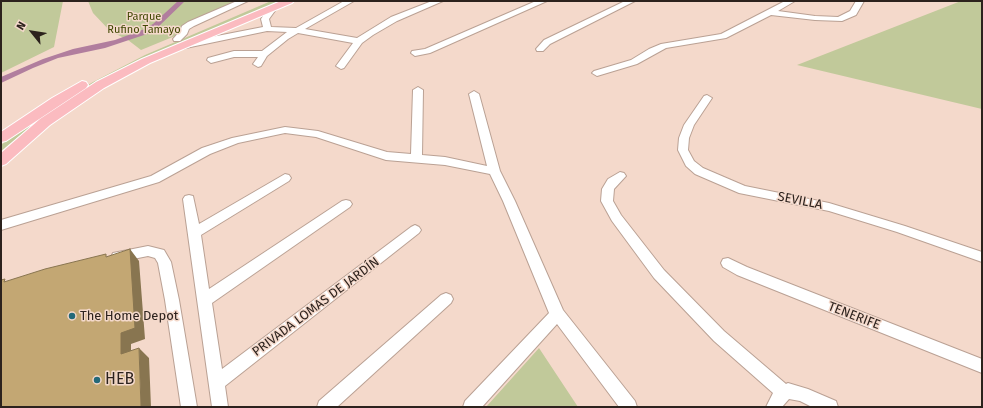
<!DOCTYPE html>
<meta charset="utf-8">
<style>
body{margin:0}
#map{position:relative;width:983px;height:408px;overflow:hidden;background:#f4d9cb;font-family:"Fira Sans",sans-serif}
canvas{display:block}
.frame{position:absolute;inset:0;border:2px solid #2c221d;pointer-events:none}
.north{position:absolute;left:12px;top:12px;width:40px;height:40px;-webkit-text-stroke:3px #f4d9cb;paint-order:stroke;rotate:300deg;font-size:11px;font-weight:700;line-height:16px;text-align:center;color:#2c221d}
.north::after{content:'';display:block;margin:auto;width:14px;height:18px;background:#2c221d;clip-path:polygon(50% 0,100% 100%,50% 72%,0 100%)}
</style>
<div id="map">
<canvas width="983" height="408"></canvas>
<div class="frame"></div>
<div class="north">N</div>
</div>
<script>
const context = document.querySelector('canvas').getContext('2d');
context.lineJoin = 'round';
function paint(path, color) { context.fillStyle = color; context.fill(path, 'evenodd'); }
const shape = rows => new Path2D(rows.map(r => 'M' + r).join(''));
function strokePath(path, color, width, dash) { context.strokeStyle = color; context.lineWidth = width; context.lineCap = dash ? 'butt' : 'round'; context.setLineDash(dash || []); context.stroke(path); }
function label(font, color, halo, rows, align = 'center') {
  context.font = font + ' "Fira Sans",sans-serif'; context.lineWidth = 3; context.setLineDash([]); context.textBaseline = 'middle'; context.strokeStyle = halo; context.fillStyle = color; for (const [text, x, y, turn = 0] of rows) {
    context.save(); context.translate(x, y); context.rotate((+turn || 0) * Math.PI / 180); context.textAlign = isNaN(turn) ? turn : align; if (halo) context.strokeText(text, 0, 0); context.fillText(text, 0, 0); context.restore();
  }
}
const green = shape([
 [1,1,63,1,54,47,1,73],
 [88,1,241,1,200,19,180,34,141,50,128,40,110,31,93,13],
 [271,1,280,1,148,57,96,83,39,120,1,151,1,145,53,106,93,82,145,55],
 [961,1,982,1,982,109,797,65],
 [539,348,578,407,486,407]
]);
const water = shape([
 [178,1,185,1,157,28,147,34,105,48,58,58,33,68,1,83,1,77,43,59,73,49,115,40,142,30,153,24]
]);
const minor = shape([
 [237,1,248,1,194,26,189,29,187,34,180,41,174,41,173,39,180,31,182,26,188,22,237,1],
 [344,1,354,1,305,29,357,38,391,17,432,1,443,1,397,21,373,35,362,43,344,68,341,69,336,66,353,43,298,33,288,39,267,56,261,66,258,67,253,64,258,57,234,57,211,63,207,60,208,58,234,51,262,51,287,32,267,31,181,49,177,46,181,43,263,27,261,19,270,6,276,6,277,8,269,19,271,27,296,28,344,1],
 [536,1,547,1,430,53,415,56,411,53,412,51,425,49,536,1],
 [625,1,635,1,550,44,543,51,537,51,536,49,544,40,625,1],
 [785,1,795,1,778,11,815,16,838,17,850,11,856,1,864,1,856,15,842,21,815,20,771,15,726,38,666,48,637,64,597,76,592,73,594,71,631,60,649,49,661,44,721,34,785,1],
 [418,87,423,90,422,155,445,157,487,166,469,94,474,91,479,94,500,171,515,201,563,310,635,401,637,407,619,407,557,324,482,407,463,407,465,401,549,313,503,201,490,174,445,165,386,160,316,137,285,133,238,143,210,154,159,182,1,230,1,220,151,176,202,148,232,138,285,127,318,131,387,152,411,154,413,90,418,87],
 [707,95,712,98,694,125,689,138,688,150,694,161,703,168,745,186,829,203,905,226,982,252,982,262,897,232,829,211,739,193,695,174,686,166,678,150,679,138,684,125,704,96,707,95],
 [620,172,624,173,626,176,614,189,613,201,621,215,664,270,724,331,786,384,788,383,808,389,836,401,838,407,812,407,800,401,789,399,782,407,766,407,773,393,714,341,654,278,612,221,601,201,602,189,608,179,620,172],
 [285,174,289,175,291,178,289,181,201,235,209,289,342,201,346,200,350,201,352,204,350,207,212,303,222,369,411,227,415,225,419,227,421,230,419,233,225,386,228,407,212,407,183,199,185,196,189,195,193,196,199,224,285,174],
 [148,246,164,250,171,262,179,300,197,407,181,407,165,300,158,263,155,258,148,256,118,262,113,261,111,257,113,253,148,246],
 [728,258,747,267,982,359,982,373,737,275,723,267,721,263,723,259,728,258],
 [446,293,451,295,453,299,451,303,337,407,317,407,319,401,441,295,446,293]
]);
const major = shape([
 [281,1,294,1,292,3,150,63,104,88,50,125,6,164,1,166,1,153,40,119,96,82,142,59,281,1],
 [82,81,86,82,88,85,86,88,6,141,1,142,1,132,52,98,82,81]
]);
const shadedWall = shape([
 [130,249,139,261,145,339,131,344,131,365,121,354,121,333],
 [139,348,149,358,151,407,141,407]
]);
const building = shape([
 [130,249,135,328,121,333,121,354,139,348,141,407,1,407,1,280,5,279,4,282,45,269,106,254,106,257,130,249]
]);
const markers = [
 [72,316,4,"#246979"],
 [97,380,4,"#246979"]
];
const farParknames = [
 ["Parque",144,17],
 ["Rufino Tamayo",144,30]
];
const streetNames = [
 ["SEVILLA",800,201,11],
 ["PRIVADA LOMAS DE JARDÍN",316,307,-37],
 ["TENERIFE",854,316,21]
];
const poiNames = [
 ["The Home Depot",80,316]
];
const nearPoinames = [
 ["HEB",105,380]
];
paint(green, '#c1c99a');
paint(water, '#b17e9e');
strokePath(minor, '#baa194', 2);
strokePath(major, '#fff', 2);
paint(minor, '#fff');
paint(major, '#fbbbc0');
paint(shadedWall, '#887550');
paint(building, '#c3a773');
strokePath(building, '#887550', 1);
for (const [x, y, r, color] of markers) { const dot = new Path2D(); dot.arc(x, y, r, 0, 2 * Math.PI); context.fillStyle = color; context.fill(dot); strokePath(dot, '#f4d9cb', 1.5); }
label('11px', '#424804', '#f4d9cb', farParknames);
label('13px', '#2c221d', '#f4d9cb', streetNames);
label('13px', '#2c221d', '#f4d9cb', poiNames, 'left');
label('16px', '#2c221d', '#f4d9cb', nearPoinames, 'left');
</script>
